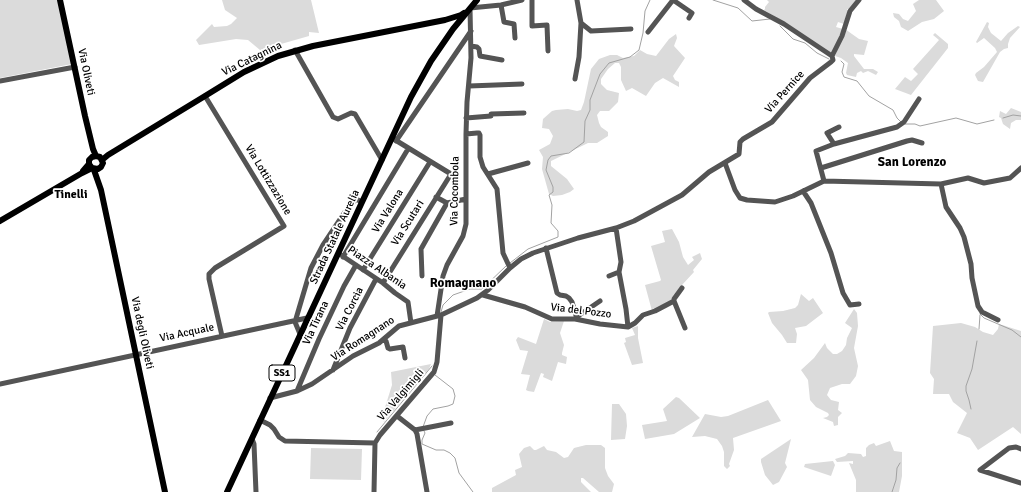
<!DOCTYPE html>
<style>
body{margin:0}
canvas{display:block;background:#fff}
</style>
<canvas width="1021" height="492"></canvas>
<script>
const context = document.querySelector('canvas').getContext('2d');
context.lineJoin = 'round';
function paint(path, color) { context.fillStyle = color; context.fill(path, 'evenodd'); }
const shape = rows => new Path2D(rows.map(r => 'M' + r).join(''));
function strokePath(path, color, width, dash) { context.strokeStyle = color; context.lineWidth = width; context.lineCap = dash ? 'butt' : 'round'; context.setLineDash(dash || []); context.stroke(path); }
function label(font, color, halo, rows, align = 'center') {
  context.font = font + ' Signika,sans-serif'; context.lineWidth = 3.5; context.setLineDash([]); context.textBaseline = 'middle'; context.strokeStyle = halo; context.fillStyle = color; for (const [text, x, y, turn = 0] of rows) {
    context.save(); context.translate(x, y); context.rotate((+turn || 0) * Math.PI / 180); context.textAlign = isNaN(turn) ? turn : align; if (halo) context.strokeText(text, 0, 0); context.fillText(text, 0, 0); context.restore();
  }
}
const green = shape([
 [0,0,58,0,72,64,0,78],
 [222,0,311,0,319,33,309,32,309,36,260,50,248,40,236,39,199,45,196,40,212,24,214,27,227,26,231,24,237,18,225,10],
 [767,0,857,0,849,9,847,9,848,11,844,24,838,22,836,27,843,29,832,52,829,52,784,22,764,10,765,9,765,7,769,2],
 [919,0,936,0,944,11,934,19,922,22,908,31,901,27,899,21,894,17,893,13,899,14,903,19,908,21,916,11,913,4],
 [987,22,989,23,988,27,991,33,1001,41,1008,33,1018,26,1020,27,1010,38,1008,44,1008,48,1004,49,1000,52,983,82,978,81,975,75,976,73,984,67,997,52,995,48,984,38,977,43,976,42],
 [845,29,859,39,868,41,864,55,854,54,854,56,864,69,873,69,878,72,876,75,868,71,863,73,861,71,857,73,856,77,847,75,846,73,848,63,841,58,835,56],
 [935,33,948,44,948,48,911,95,895,89,905,77,911,81,918,74,913,69,939,40,933,35],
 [676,34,677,38,674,46,685,58,673,76,675,80,679,82,679,87,663,78,655,83,646,96,632,88,626,91,621,80,621,67,619,63,615,63,608,69,601,79,601,84,607,90,619,93,618,102,609,111,600,111,597,115,599,123,601,127,608,132,608,136,597,143,588,143,551,161,551,166,567,179,574,189,570,192,562,195,553,196,549,194,542,169,543,157,539,150,550,144,553,136,549,129,542,128,543,119,552,111,556,110,568,109,577,111,581,110,584,102,591,69,599,59,610,55,617,55,623,58,634,56,640,50,647,54,656,56,669,39],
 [1011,108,1021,112,1021,120,1016,120,1011,123,1010,129,1003,124,1001,118,999,117,1000,111,1006,114],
 [672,229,679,242,683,257,688,265,694,260,692,257,700,253,702,259,693,270,694,272,682,285,680,290,671,299,672,301,652,311,645,285,660,281,661,280,651,246,665,242,662,231],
 [801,294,809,301,813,298,823,313,806,326,795,328,797,334,796,343,787,343,782,335,772,323,768,313,769,312,783,311,795,308,798,305],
 [854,309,857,313,858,326,854,348,858,366,856,376,850,384,842,384,830,388,827,395,831,400,839,402,838,410,842,413,838,417,838,425,834,426,833,422,823,418,827,417,829,415,828,413,816,407,810,400,808,380,801,370,814,358,825,343,827,348,833,354,837,354,842,351,846,345,847,338,852,328,845,323],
 [544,319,550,322,564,321,560,333,564,345,562,353,562,355,567,357,566,364,558,362,552,381,543,377,544,374,541,373,534,392,528,391,526,390,530,375,521,374,528,351,520,350,516,340,518,337,536,344],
 [961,323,975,327,983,332,993,335,998,329,999,324,1021,331,1021,434,1013,427,978,450,970,438,957,433,967,413,953,402,949,394,933,394,934,379,930,373,933,326],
 [638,326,638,338,643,363,632,365,624,343,626,342,625,338,635,335,632,328],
 [431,364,429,369,384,422,382,417,392,385,391,372],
 [676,397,679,398,700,418,674,434,645,439,642,425,667,421,663,409],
 [768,400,781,421,733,438,734,450,729,464,730,466,727,469,724,466,724,452,722,446,717,439,705,436,692,437,705,414,721,417,728,416],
 [612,404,619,404,626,414,627,426,625,439,611,440],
 [791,439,785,463,787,467,779,482,773,485,765,475,761,462,761,459],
 [890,441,894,451,902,452,902,476,899,492,856,492,856,480,849,463,853,464,853,461,837,462,835,459,845,456,848,453,861,454,863,457,866,456,866,448,869,445,874,443,876,446],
 [586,445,601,445,605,448,605,468,608,476,614,484,612,492,599,492,583,478,581,478,581,482,591,492,492,492,492,488,516,475,515,470,522,467,519,454,524,448,530,446,534,450,536,450,544,446,547,450,556,452,564,458,568,457,574,448],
 [311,448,362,449,361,480,310,479],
 [833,461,835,465,831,476,804,467,805,464]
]);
const stream = shape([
 [713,0,738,8,752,21,770,19],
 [780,26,793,39,805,43,817,53,829,59],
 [841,61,844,64,842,72,844,77,857,81,869,96,893,110,897,118,901,122],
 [1003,118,1013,115,1021,116],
 [905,124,915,124,920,126,956,118,977,124,994,120],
 [510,263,528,249,558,237,558,231,551,223,552,205,549,195,553,192,553,187,546,170,548,160,551,156,569,153,584,142,585,121,590,110,590,100,600,74,609,63,630,57,639,50,643,33,645,11,650,0],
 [441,312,443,305,453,295,470,289,482,289,506,266],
 [980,314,984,318,1012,330,1021,337],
 [979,329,980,315],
 [971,409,969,400,966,391,966,386,972,369,977,341],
 [423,427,427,416,433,409,448,406,453,404,455,396,453,389,435,375],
 [424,431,425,433,422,440,422,444,436,450,444,450,450,453,455,458,459,473,473,492],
 [377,432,432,366],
 [892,492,896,480,897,468,900,463]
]);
const minor = shape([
 [532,0,532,26,547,25,548,51],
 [577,0,581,23,591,31,631,29],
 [673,0,692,13,689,18],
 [744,0,756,9,784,24,832,56],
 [501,5,504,22,514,24,515,38],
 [648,32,673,0],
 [471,46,477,47,479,49,480,56,502,60],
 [295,50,333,117,338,119,351,113,355,114,382,160],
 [832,56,842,36,850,11,859,0],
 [575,79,579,57,581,23],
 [0,81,75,67],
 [469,86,522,84],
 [205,96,284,226,215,268,209,274,209,279,222,336],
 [466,118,491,116,491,114,524,113],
 [839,127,827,133,834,144,897,127,904,122,919,99],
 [466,134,477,133,479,133,480,135,480,157,483,167,497,189,503,253,510,268],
 [396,141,471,31],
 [725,163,735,190,740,198,747,200,775,202,793,196,824,181,941,184,968,178,984,183,1010,178,1021,168],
 [821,168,907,141,912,140,922,143],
 [488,174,528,163],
 [824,181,816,151,834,144],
 [941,184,946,207,960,228,964,237,971,264,972,278,978,306,982,312,998,320],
 [803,191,811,203,831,253,843,293,850,305,859,304],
 [436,197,447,203,466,199],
 [616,228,621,262,619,272,626,309,628,327],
 [546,248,557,293,560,295,566,296,569,298,572,302,577,319],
 [341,255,383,283,395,293,408,302,411,323],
 [343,257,408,149],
 [363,270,430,162],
 [422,276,421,249,447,203],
 [609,276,619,272],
 [383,283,451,174,392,138],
 [483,295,525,307,552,319,575,319,600,324,628,327,635,323,643,315,655,311,674,301,674,299,682,288],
 [674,301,685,328],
 [437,316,443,276,447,265,463,236,466,224,466,134,467,102,471,58,470,8,501,5,522,0],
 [577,319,578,316,600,301],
 [300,334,295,322,311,268,323,245,345,212,356,199,362,202],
 [383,340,386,341,388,348,390,349,403,347,405,358],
 [333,370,350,328,376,279],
 [0,384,307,318],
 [297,391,319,339,344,286,356,265],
 [270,398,297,391,312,384,353,356,379,343,399,326,441,315,477,298,488,290,510,268,521,259,533,253,578,238,616,228,634,221,682,195,709,172,739,154,740,142,743,139,772,122,810,78,831,62,833,60,832,56],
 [397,416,415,430,417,434,427,492],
 [260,420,270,425,274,429,279,437,285,441,375,443],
 [415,430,451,423],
 [252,439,254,444,256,492],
 [1021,449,1016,447,1009,448,980,470,1021,483],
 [374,492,375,443,380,435,434,372,437,362,441,315]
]);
const major = shape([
 [60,0,85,116,93,149,96,156],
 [102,160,108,155,205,96,244,72,278,56,313,46,445,20,461,15,464,13],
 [94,170,101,190,165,492],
 [83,171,89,164,89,160,92,157,96,156,100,157,103,163,101,167,98,169,92,168,89,164],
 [0,221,82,173,92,168],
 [227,492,411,97,431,61,453,29,477,0]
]);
const shields = [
 [282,373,26]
];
const shieldNames = [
 ["SS1",282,373]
];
const streetNames = [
 ["Via Catagnina",252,59,-26],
 ["Via Oliveti",86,72,78],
 ["Via Pernice",785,92,-48],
 ["Via Lottizzazione",268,180,59],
 ["Via Cocombola",455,191,-89],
 ["Via Valona",388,211,-58],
 ["Via Scutari",408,223,-58],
 ["Strada Statale Aurelia",335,237,-65],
 ["Piazza Albania",377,268,34],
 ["Via Corcia",350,309,-63],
 ["Via del Pozzo",581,311,7],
 ["Via Tirana",316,323,-65],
 ["Via degli Oliveti",142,333,78],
 ["Via Acquale",187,333,-12],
 ["Via Romagnano",363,339,-33],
 ["Via Valgimigli",401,395,-49]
];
const neighbourhoodNames = [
 ["Tinelli",71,195]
];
const quarterNames = [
 ["San Lorenzo",912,163],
 ["Romagnano",463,284]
];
paint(green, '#dbdbdb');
strokePath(stream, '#a2a2a2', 1);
strokePath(minor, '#545454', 5);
strokePath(major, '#000', 6);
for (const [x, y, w] of shields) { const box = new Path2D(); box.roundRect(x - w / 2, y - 8, w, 16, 3); context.fillStyle = '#fff'; context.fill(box); strokePath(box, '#000', 1); }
label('bold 10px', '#000', null, shieldNames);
label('11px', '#000', '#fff', streetNames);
label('bold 12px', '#000', '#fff', neighbourhoodNames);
label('bold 13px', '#000', '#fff', quarterNames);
</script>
